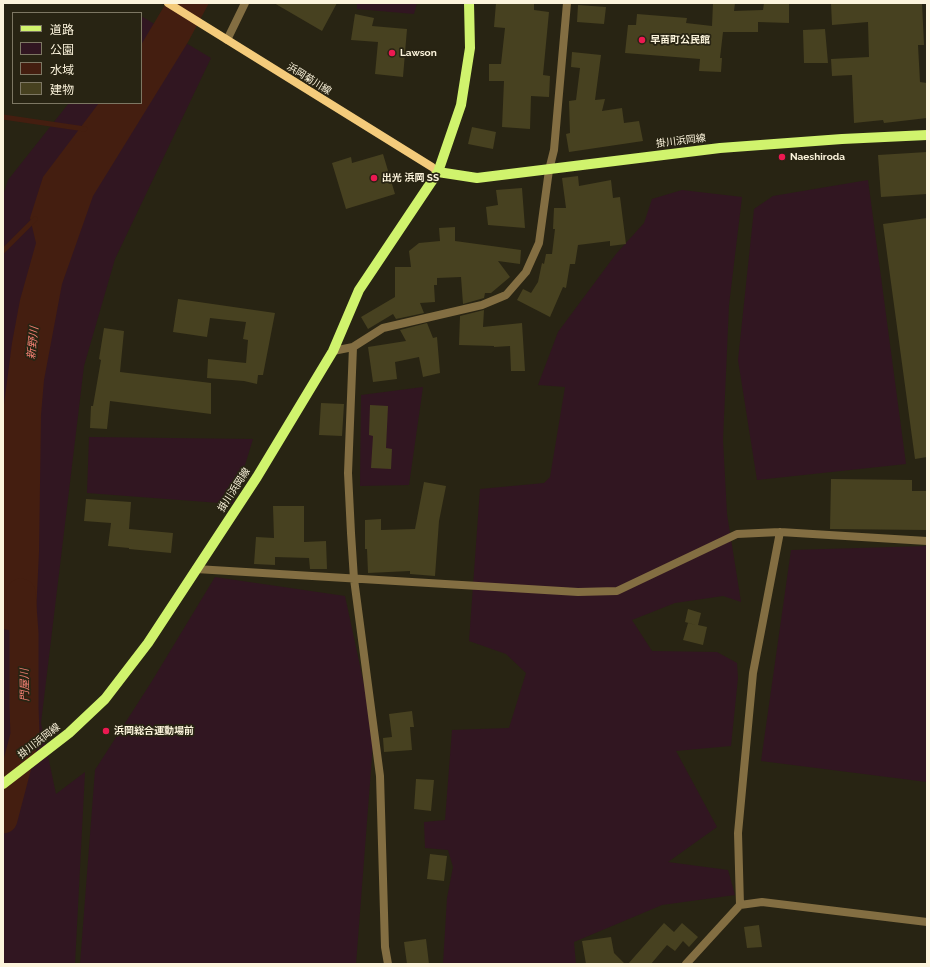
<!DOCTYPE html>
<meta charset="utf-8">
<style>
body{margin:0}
#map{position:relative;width:930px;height:967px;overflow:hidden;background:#282413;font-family:Raleway,"Noto Sans JP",sans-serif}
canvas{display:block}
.frame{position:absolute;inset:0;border:4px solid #fcf4dc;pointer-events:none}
.legend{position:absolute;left:12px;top:12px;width:130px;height:92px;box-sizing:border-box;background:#282413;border:1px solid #7d7763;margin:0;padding:5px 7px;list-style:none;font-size:12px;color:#fcf4dc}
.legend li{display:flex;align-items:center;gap:8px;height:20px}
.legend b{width:20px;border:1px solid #7d7763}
</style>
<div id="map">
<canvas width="930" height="967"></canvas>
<div class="frame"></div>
<ul class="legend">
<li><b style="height:5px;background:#d0f36d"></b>道路</li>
<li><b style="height:11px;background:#311621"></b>公園</li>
<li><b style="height:11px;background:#441e10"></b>水域</li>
<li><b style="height:11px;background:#474120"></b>建物</li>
</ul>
</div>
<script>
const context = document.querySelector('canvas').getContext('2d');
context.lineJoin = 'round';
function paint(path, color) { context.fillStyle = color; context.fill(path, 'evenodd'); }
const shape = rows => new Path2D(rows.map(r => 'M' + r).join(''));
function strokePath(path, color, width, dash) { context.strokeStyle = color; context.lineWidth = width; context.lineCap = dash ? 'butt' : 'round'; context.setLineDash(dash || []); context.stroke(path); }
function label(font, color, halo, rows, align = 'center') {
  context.font = font + ' Raleway,"Noto Sans JP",sans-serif'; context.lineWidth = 3.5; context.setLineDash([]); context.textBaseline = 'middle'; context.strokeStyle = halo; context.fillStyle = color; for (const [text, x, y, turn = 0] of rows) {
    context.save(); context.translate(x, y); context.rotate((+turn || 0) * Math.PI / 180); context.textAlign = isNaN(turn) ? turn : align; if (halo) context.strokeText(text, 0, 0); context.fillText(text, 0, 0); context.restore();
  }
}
const green = shape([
 [357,3,417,3,414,14,357,9],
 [141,16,211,58,115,259,84,366,41,723,56,794,85,772,75,964,3,964,3,195,8,180,69,103,141,103],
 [868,180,906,464,757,480,738,360,754,209,773,196],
 [682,190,742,197,729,305,723,440,727,514,741,602,723,596,675,603,632,620,652,651,717,652,737,663,738,678,731,746,676,751,717,827,668,862,728,870,735,895,662,905,574,942,576,964,443,964,447,898,453,867,448,850,425,848,424,822,445,820,452,730,509,728,526,673,506,654,469,641,480,489,544,483,550,477,565,387,538,385,558,332,616,254,644,223,652,199],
 [423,387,409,485,360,486,361,395],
 [89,437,253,439,233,504,87,493],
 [927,546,927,782,761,761,791,550],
 [215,577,345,596,374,731,356,964,80,964,95,770,152,681]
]);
const water = shape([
 [166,3,209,3,188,42,93,196,62,284,44,380,41,415,39,552,35,635,3,629,3,412,12,343,20,300,36,243,30,218,43,177,99,103,141,103,141,45]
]);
const stream = shape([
 [3,117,85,129],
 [3,251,35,219]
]);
const river = shape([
 [3,819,25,735,24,707,24,633,21,593]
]);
const building = shape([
 [274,3,337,3,322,31],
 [496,3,534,3,534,10,549,12,543,75,550,76,549,97,531,96,530,129,502,127,504,81,489,81,489,64,501,64,505,28,494,27],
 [713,3,735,3,734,11,763,10,764,3,789,3,789,23,758,22,758,32,723,32,720,58,722,58,721,72,699,71,700,59,625,53,628,25,636,25,637,14,687,18,686,23,712,26],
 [831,3,922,3,924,45,918,45,920,82,927,83,927,118,884,123,883,120,854,123,852,75,832,76,831,59,869,57,868,22,832,25],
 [578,5,606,7,604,24,577,22],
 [355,14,374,18,372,26,407,29,403,77,375,74,378,42,351,40],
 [825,29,828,63,804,63,803,30],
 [572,52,601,55,595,100,605,99,602,111,622,108,624,123,639,121,643,141,569,152,566,134,570,133,569,101,576,100,580,68,571,67],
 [472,127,496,132,493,149,468,144],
 [927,152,927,194,881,197,878,155],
 [383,154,395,194,346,209,332,163,351,157,352,163],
 [578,176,579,186,611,180,613,198,620,197,626,244,610,246,610,241,578,245,575,264,570,264,566,288,563,287,550,317,517,300,523,289,531,293,538,282,542,263,544,264,546,254,552,254,555,229,553,229,554,208,566,208,562,178],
 [522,188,525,228,488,225,486,207,498,205,496,190],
 [927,218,927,457,915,459,883,224],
 [455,227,455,241,521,250,520,264,498,261,510,277,491,293,485,293,484,298,463,304,461,277,437,278,437,285,434,285,435,302,420,303,424,313,396,319,393,314,368,329,361,317,395,297,395,267,411,267,409,251,419,243,440,241,439,228],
 [178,299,275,313,263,375,258,375,257,384,244,381,207,378,208,359,246,363,248,340,243,339,246,322,210,318,207,337,173,332],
 [484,310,483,327,522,323,525,371,511,371,510,346,494,347,494,346,459,345,460,316],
 [427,323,433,338,437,337,440,373,423,377,419,357,395,362,397,379,373,382,368,347,406,341,400,330],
 [104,328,124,331,120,372,211,383,211,414,110,401,107,429,90,428,91,406,93,406,101,360,99,359],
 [321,403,344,404,342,436,319,435],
 [370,405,388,406,386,448,392,449,391,469,371,468,373,436,369,435],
 [831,479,912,480,912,491,927,491,927,530,830,529],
 [424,482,446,486,439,521,435,576,410,574,410,571,368,573,367,549,365,549,365,520,381,519,381,530,415,529],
 [86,499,131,502,129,529,173,533,171,553,129,549,129,548,108,546,111,523,84,521],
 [273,506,304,506,304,542,326,541,327,569,310,569,309,558,275,557,275,565,254,564,256,537,274,538],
 [688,609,701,613,698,625,707,627,703,645,683,640,688,623,696,625,685,622],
 [412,711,414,727,410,727,412,750,384,752,383,738,392,737,389,714],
 [416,779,434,780,431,811,414,809],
 [430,854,447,856,444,881,427,879],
 [664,923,674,932,682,923,698,937,689,947,683,941,675,951,667,945,651,964,628,964],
 [759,925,762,947,747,948,744,927],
 [611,937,614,953,625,964,586,964,582,941],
 [426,939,429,964,407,964,404,942]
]);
const minor = shape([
 [227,40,245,3],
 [353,347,348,473,351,533,354,579,380,776,385,947,388,964],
 [333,351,353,347,383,328,482,305,506,295,526,272,539,243,549,170,554,150,567,3],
 [196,569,578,592,617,591,737,534,780,532,927,541],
 [740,905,738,833,753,673,780,532],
 [686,964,740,905,762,902,927,922]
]);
const secondary = shape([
 [168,3,432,167,438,172]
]);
const primary = shape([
 [438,172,477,178,720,148,842,139,927,135],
 [3,784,69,733,105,699,148,643,257,477,333,351,359,290,438,172,461,105,470,48,469,3]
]);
const markers = [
 [642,40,4,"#ec1951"],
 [392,53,4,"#ec1951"],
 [782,157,4,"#ec1951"],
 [374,178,4,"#ec1951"],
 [106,731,4,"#ec1951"]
];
const poiNames = [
 ["早苗町公民館",650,40],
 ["Lawson",400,53],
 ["Naeshiroda",790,157],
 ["出光 浜岡 SS",382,178],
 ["浜岡総合運動場前",114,731]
];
const streetNames = [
 ["浜岡菊川線",309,79,32],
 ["掛川浜岡線",681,141,-7],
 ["掛川浜岡線",234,490,-57],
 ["掛川浜岡線",39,741,-38]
];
const waterNames = [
 ["新野川",33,343,-84],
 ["門屋川",25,685,-91]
];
paint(green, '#311621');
paint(water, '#441e10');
strokePath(stream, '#441e10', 5);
strokePath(river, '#441e10', 29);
paint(building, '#474120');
strokePath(minor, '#836e42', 8);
strokePath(secondary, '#f4cb7b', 8);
strokePath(primary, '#d0f36d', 10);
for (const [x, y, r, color] of markers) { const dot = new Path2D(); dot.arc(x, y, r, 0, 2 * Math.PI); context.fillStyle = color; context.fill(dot); strokePath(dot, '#282413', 1.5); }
label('bold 10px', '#fcf4dc', '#282413', poiNames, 'left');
label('10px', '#fcf4dc', '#282413', streetNames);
label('italic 11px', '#f38073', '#282413', waterNames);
</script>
